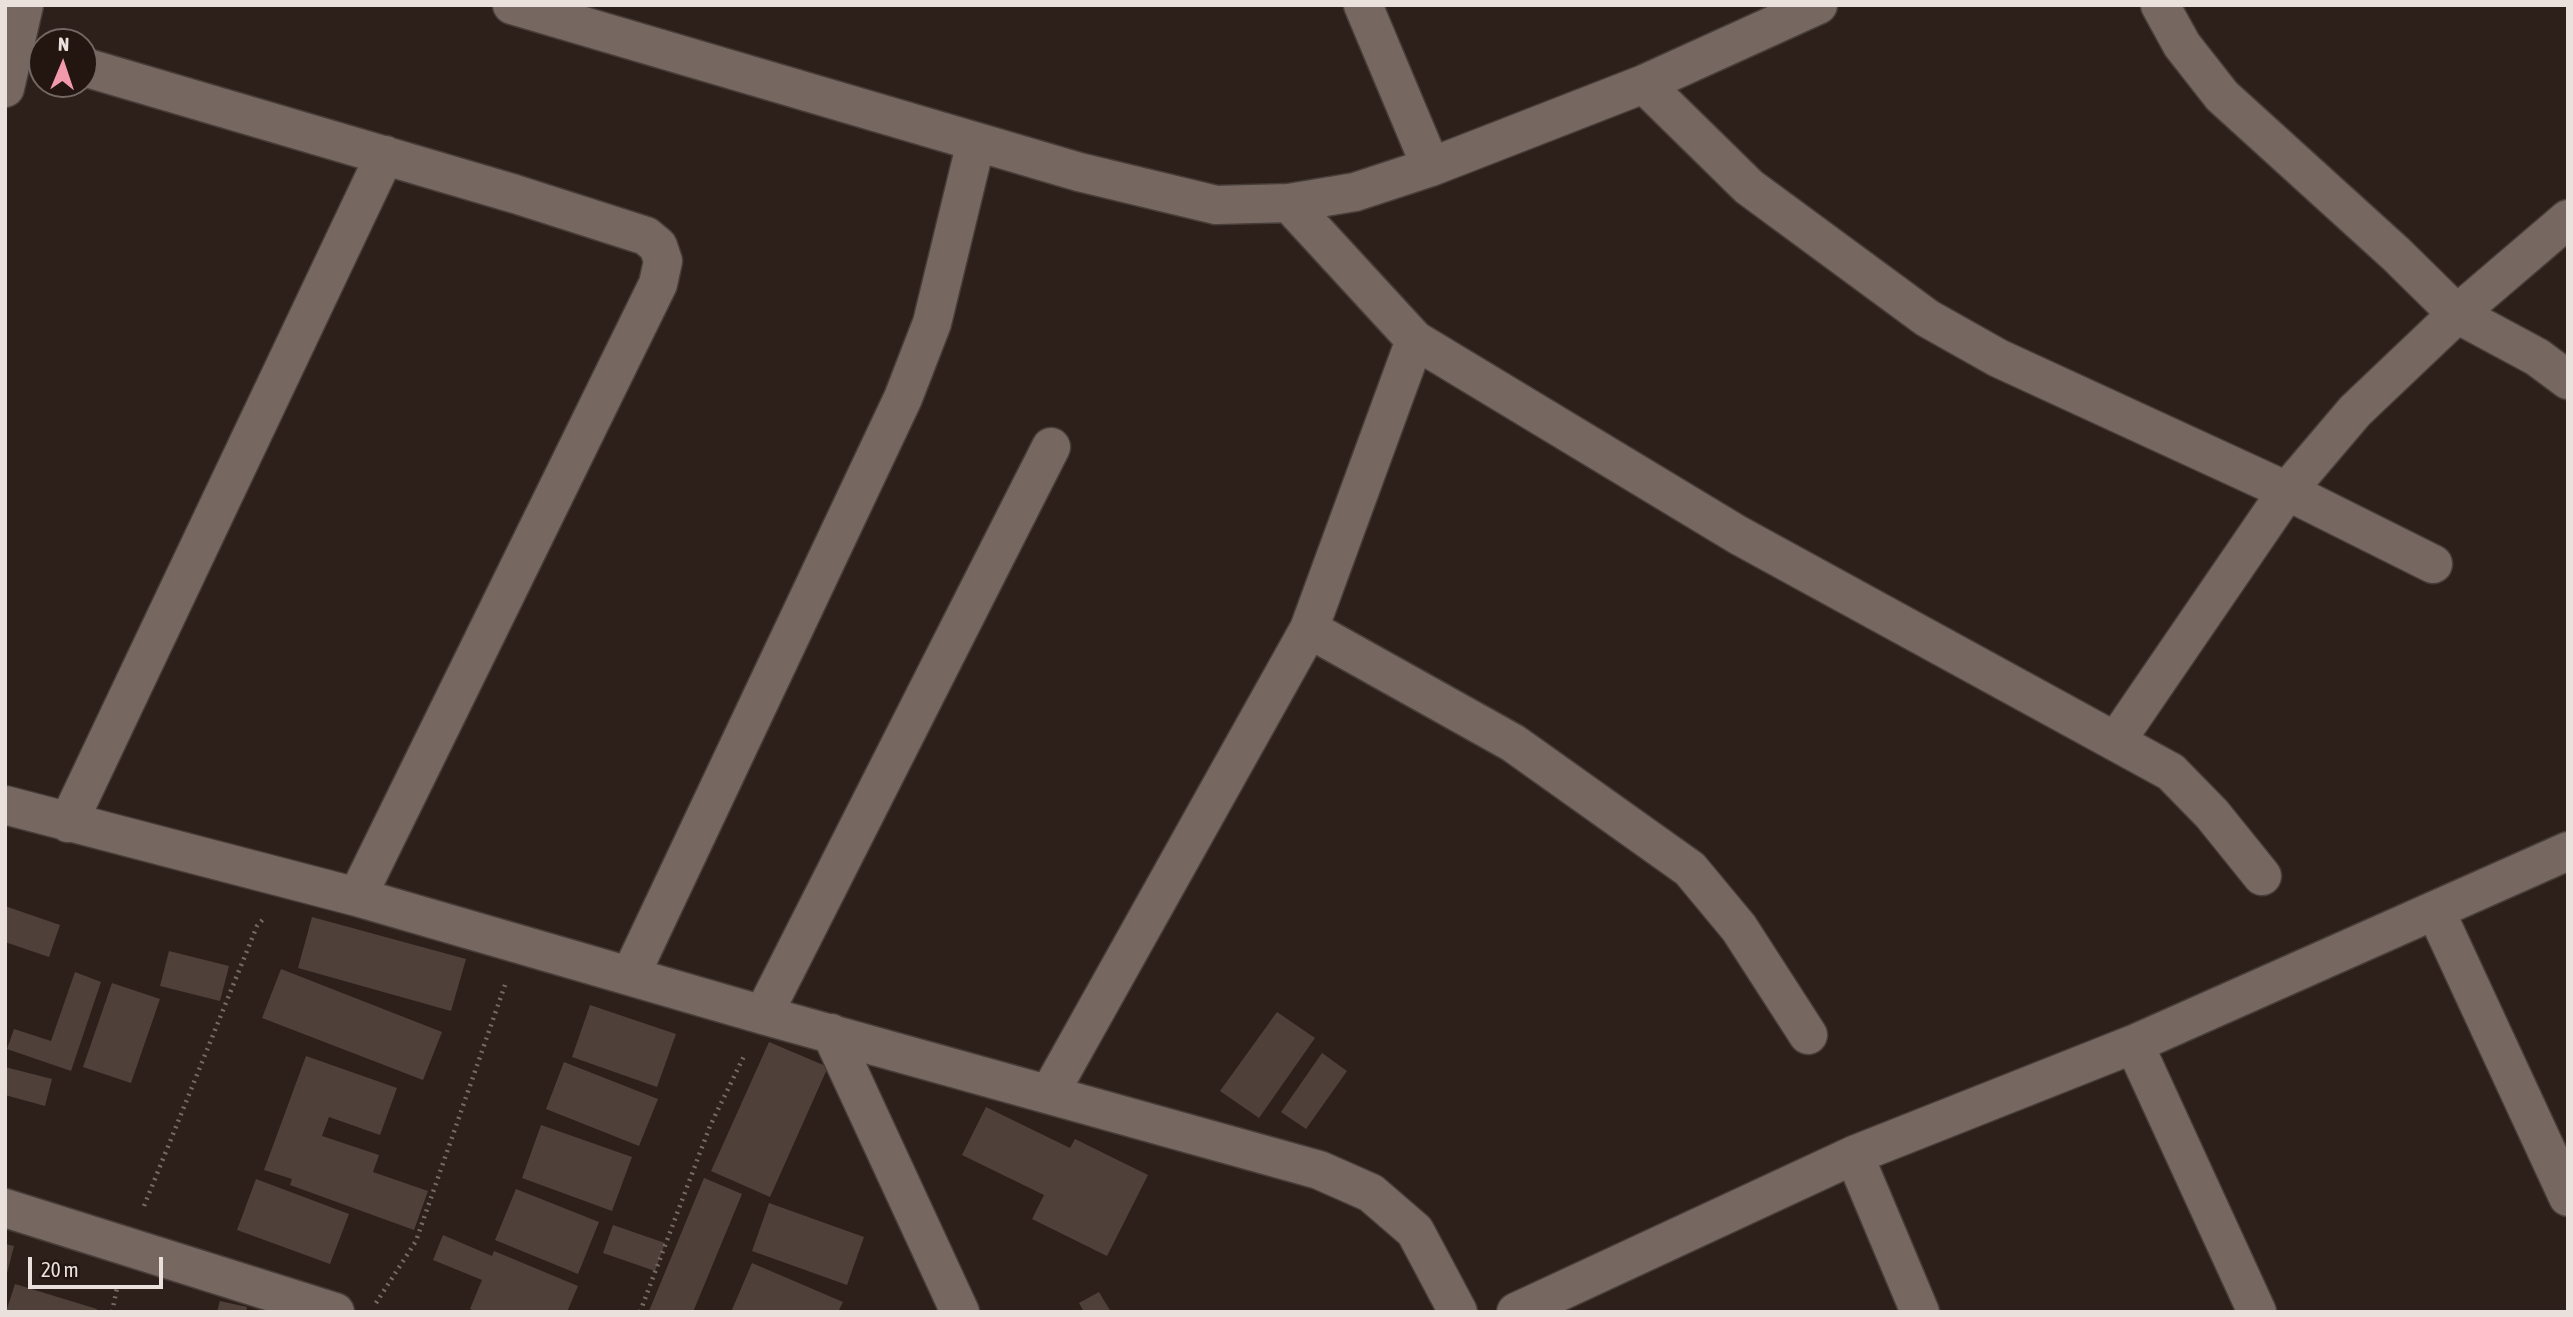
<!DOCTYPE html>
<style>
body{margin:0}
#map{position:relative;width:2573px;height:1317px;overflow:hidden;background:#2d201a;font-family:"Asap Condensed",sans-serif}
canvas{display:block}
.frame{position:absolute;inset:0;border:7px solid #eae1dd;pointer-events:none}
.north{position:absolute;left:28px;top:28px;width:70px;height:70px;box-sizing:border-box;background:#231611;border:2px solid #736763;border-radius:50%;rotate:2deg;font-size:19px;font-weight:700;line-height:28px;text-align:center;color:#eae1dd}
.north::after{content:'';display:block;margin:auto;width:24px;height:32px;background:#f29aac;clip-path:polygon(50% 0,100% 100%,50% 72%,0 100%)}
.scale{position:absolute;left:28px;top:1257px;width:135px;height:32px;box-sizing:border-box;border:4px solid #eae1dd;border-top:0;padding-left:9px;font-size:21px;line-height:24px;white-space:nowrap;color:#eae1dd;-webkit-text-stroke:5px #231611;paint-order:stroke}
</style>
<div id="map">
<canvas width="2573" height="1317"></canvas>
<div class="frame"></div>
<div class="north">N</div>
<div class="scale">20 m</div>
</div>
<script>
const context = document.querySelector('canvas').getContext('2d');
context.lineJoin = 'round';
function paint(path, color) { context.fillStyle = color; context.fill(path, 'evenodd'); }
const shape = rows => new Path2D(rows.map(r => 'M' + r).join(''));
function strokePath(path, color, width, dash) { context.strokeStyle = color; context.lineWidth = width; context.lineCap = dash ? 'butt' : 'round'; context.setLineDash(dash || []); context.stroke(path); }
const building = shape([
 [5,906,60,925,49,957,5,942],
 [312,917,466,959,451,1011,298,968],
 [169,951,229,966,220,1001,160,986],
 [281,969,442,1032,423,1080,262,1018],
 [75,972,101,982,71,1071,7,1049,14,1029,51,1041],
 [112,983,160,999,131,1083,83,1067],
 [590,1005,676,1034,657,1087,572,1057],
 [1277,1012,1315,1038,1259,1118,1220,1091],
 [769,1042,828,1067,770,1197,711,1171],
 [1322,1053,1347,1071,1306,1129,1281,1112],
 [306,1056,397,1088,380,1135,329,1117,322,1136,379,1155,373,1172,428,1191,414,1230,290,1185,292,1179,264,1170],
 [564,1062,658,1099,639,1146,546,1109],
 [5,1067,52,1079,45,1106,5,1095],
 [986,1107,1070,1148,1075,1139,1148,1175,1107,1256,1032,1219,1044,1195,962,1155],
 [541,1125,632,1157,612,1211,522,1178],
 [704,1178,742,1194,693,1312,652,1312,649,1311],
 [256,1179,349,1214,330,1264,237,1230],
 [516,1189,599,1222,578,1274,495,1240],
 [769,1203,864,1237,847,1285,752,1251],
 [613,1225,665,1243,655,1271,603,1253],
 [443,1235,492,1256,494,1251,578,1286,567,1312,477,1312,470,1309,482,1280,433,1260],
 [5,1244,14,1246,6,1277,5,1277],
 [752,1263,843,1302,838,1312,731,1312],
 [15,1284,97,1309,96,1312,6,1312],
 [1099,1292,1111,1312,1084,1312,1079,1303],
 [220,1301,247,1307,246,1312,217,1312]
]);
const path = shape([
 [144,1206,257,926,264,918],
 [376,1303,416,1241,505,985],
 [112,1312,117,1288],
 [640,1312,710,1126,745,1054]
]);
const street = shape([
 [512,5,1079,172,1216,205,1289,203,1355,192,1431,167,1644,84,1818,5],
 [1363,5,1431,167],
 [2160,5,2182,45,2222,96,2396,254,2457,314,2537,357,2568,380],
 [84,67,515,194,646,236,658,246,663,261,658,284,357,897],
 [1644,84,1749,187,1927,318,1998,358,2287,491,2433,564],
 [5,88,24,5],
 [1289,203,1415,340,1738,535,2171,772,2212,814,2262,876],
 [1309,629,1513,743,1690,869,1739,928,1808,1035],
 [2116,741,2287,491,2355,411,2457,314,2568,219],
 [5,805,357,897,763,1015,1319,1170,1371,1193,1415,1231,1458,1312],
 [68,823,385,155],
 [2436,912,2568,1197],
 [630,976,903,398,932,323,976,142],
 [763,1015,1051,447],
 [831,1033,960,1312],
 [2134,1044,2257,1312],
 [1049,1094,1309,629,1415,340],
 [1854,1155,1920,1312],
 [5,1208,335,1312],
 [1516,1312,1854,1155,2134,1044,2568,851]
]);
paint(building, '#4f403a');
strokePath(street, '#473d39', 41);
strokePath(path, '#766a65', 4.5, [2, 5]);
strokePath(street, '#776761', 38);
</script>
